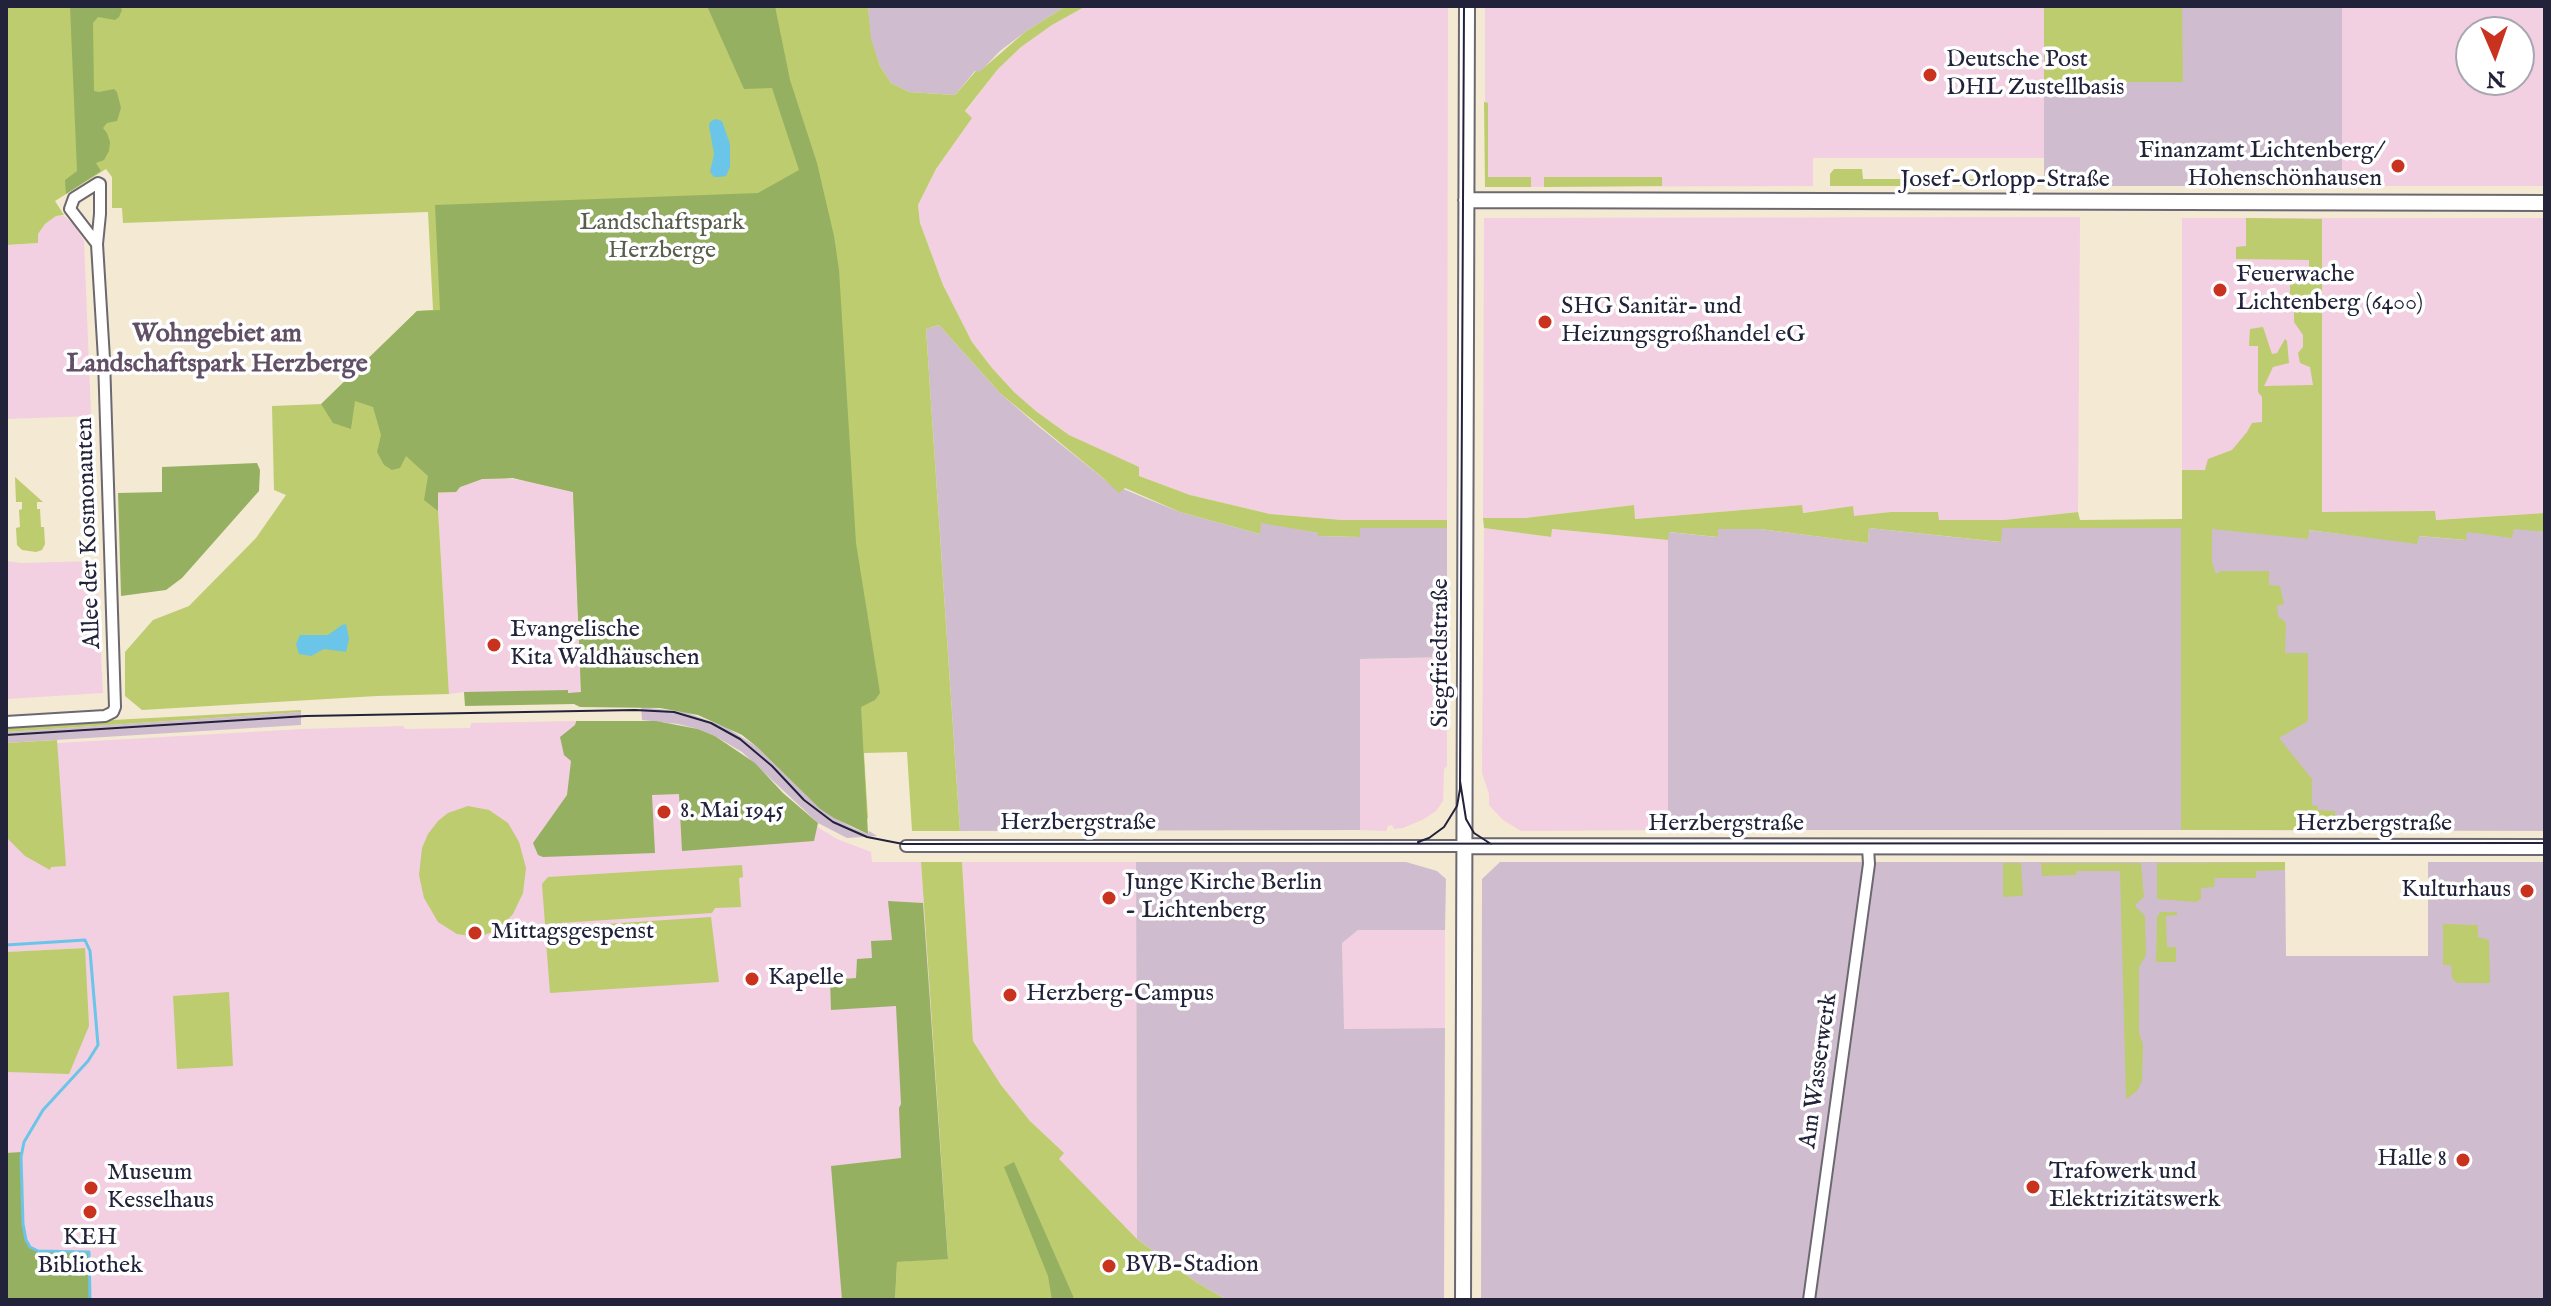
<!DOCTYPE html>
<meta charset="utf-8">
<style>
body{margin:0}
#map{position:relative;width:2551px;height:1306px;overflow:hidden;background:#f4e9d3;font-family:"IM FELL English",serif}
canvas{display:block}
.frame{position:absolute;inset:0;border:8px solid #22223b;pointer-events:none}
.north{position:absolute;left:2455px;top:16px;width:80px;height:80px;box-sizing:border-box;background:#fff;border:2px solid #a7a7b1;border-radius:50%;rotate:178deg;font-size:22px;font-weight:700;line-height:32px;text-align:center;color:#22223b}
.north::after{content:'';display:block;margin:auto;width:28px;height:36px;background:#c8321e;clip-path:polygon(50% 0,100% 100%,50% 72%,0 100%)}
</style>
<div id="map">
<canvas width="2551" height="1306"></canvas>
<div class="frame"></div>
<div class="north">N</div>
</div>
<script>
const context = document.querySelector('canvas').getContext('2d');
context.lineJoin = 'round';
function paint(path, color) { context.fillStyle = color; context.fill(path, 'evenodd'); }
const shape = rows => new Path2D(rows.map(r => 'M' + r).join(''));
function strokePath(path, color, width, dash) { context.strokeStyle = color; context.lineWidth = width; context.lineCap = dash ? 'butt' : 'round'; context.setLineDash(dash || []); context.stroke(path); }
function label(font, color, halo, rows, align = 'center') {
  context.font = font + ' "IM FELL English",serif'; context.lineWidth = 7; context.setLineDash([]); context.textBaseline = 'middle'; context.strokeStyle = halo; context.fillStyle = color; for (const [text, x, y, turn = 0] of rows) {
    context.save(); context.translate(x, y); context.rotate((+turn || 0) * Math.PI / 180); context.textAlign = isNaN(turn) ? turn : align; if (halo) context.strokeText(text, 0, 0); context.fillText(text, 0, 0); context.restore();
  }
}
const built = shape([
 [1086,6,1448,6,1447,520,1342,520,1270,514,1190,495,1139,476,1102,451,1069,435,1037,412,1014,392,992,368,972,342,943,285,920,223,918,205,936,169,971,119,965,112,998,69,1021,47,1052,25],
 [1485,6,2044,6,2044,158,1813,158,1813,186,1485,187],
 [2342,6,2545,6,2545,186,2342,186],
 [2471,32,2519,32,2519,80,2471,80],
 [56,216,64,216,75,226,84,241,91,416,6,419,6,245,38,243,38,234,45,224],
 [2080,217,2078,512,2004,520,1939,520,1938,512,1891,512,1853,517,1853,506,1802,513,1802,505,1634,519,1634,505,1525,518,1483,518,1484,218],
 [2182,218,2545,218,2545,513,2435,520,2435,512,2182,514],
 [498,477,535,482,573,492,581,693,464,692,449,694,437,492,456,492,460,487,482,479],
 [1484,528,1551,537,1551,529,1668,540,1668,830,1521,831,1503,820,1489,805,1489,794,1482,773],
 [6,561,21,563,96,561,103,693,6,699],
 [1447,657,1447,766,1444,769,1443,801,1436,811,1424,819,1403,828,1394,829,1392,825,1388,826,1386,831,1360,830,1360,659],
 [575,721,575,724,811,823,837,839,871,852,872,862,921,862,948,1259,897,1262,895,1300,88,1300,6,1255,6,1072,69,1073,84,948,6,952,6,746,303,729,403,726,405,729,470,728,471,723],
 [962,862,1136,862,1137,1239,1058,1159,1063,1152,1030,1121,1001,1085,973,1041],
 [1358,930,1445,930,1445,1028,1343,1029,1342,942]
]);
const industrial = shape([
 [868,6,1066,6,1025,32,1000,51,979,73,975,71,955,95,909,92,891,83,880,66,870,39],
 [2182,6,2342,6,2342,186,2044,186,2044,82,2182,82],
 [939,325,1001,394,1038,426,1109,483,1145,498,1180,512,1260,534,1260,522,1318,533,1319,536,1359,537,1360,528,1447,528,1447,657,1360,659,1360,830,960,831,926,329],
 [1869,528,2000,542,2001,528,2182,528,2181,830,1668,830,1668,532,1717,537,1718,529,1760,529,1868,543],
 [2212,528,2308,538,2308,530,2417,543,2418,536,2465,540,2466,532,2513,528,2545,532,2545,831,2209,830],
 [641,707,685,712,726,727,757,747,820,809,853,828,868,834,869,831,877,836,847,838,818,823,742,752,715,736,698,729,678,724,642,720],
 [301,712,301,725,6,743,6,732],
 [1136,862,1406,862,1437,871,1446,879,1445,930,1358,930,1342,943,1344,1029,1445,1028,1444,1300,1227,1300,1196,1282,1137,1239],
 [1500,862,2285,862,2286,956,2428,956,2428,862,2545,862,2545,1300,1481,1300,1482,879]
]);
const green = shape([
 [6,6,868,6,871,39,880,66,891,83,909,92,955,95,976,71,979,72,1025,32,1066,6,1086,6,1052,25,1021,47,998,69,965,111,972,118,936,169,918,205,920,223,943,285,972,342,992,368,1014,392,1037,412,1069,435,1139,467,1139,476,1190,495,1270,514,1342,520,1447,520,1447,528,1360,528,1360,537,1318,536,1318,533,1261,523,1260,534,1180,512,1125,488,1119,493,1103,478,1001,394,939,325,926,329,960,831,912,831,907,752,864,753,868,819,730,712,581,693,573,492,513,478,482,479,460,487,456,492,437,493,449,694,377,696,142,710,125,696,125,652,153,620,189,606,256,538,286,495,274,490,272,406,322,404,417,311,433,310,428,212,123,223,122,208,112,208,112,177,106,169,55,201,64,215,56,216,45,224,38,234,38,243,6,245],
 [2044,6,2182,6,2183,82,2044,82],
 [1484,102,1488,103,1488,177,1531,177,1531,187,1485,187],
 [1834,169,1862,169,1863,179,2044,179,2044,186,1830,186,1830,174],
 [1544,177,1662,177,1662,186,1544,187],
 [2246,218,2322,219,2322,512,2435,511,2436,520,2545,513,2545,532,2514,529,2512,538,2467,532,2466,540,2419,536,2417,544,2309,530,2308,539,2212,529,2212,562,2216,574,2221,571,2269,571,2269,585,2280,586,2284,604,2277,606,2278,616,2286,623,2285,653,2308,653,2308,721,2279,738,2312,779,2312,805,2318,806,2318,810,2335,811,2335,819,2346,823,2356,823,2355,830,2181,830,2181,528,2002,528,2001,542,1869,528,1868,543,1760,529,1718,529,1718,537,1669,532,1668,540,1552,529,1551,537,1484,528,1483,518,1525,518,1634,505,1635,519,1802,505,1803,513,1853,506,1854,516,1891,512,1938,512,1939,520,2004,520,2078,512,2080,520,2182,519,2182,470,2205,470,2208,459,2232,450,2247,432,2252,423,2262,422,2262,397,2258,392,2258,346,2249,346,2250,329,2263,327,2272,354,2277,353,2285,339,2287,341,2289,363,2273,367,2264,386,2313,385,2310,367,2300,363,2298,353,2303,347,2303,335,2294,322,2294,297,2290,296,2290,284,2309,283,2309,260,2236,259,2236,247,2246,246],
 [15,477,43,502,37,502,37,509,40,509,41,527,44,527,45,544,42,550,36,552,22,550,17,545,16,528,20,527,19,510,22,509,22,502,16,502],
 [301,710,301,712,6,732,6,728,113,720],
 [57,740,66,866,51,867,50,870,25,856,6,837,6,743],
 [468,806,489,810,508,823,519,842,526,868,523,893,513,914,498,930,478,937,457,934,438,922,424,898,419,875,422,848,428,834,438,821,448,813],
 [921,862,962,862,973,1041,1001,1085,1030,1121,1064,1153,1059,1159,1137,1239,1196,1282,1227,1300,895,1300,897,1262,948,1258],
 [2285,862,2285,870,2256,871,2256,878,2215,878,2214,887,2201,888,2201,899,2196,902,2157,899,2157,863],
 [2003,863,2021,863,2023,896,2003,897],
 [2041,863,2141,863,2144,897,2136,904,2136,907,2145,916,2146,955,2139,967,2139,1033,2143,1044,2142,1081,2137,1091,2126,1099,2120,871,2077,871,2076,875,2042,876],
 [742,865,743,877,739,878,741,907,715,908,712,913,545,924,542,884,548,877],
 [2160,912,2177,912,2177,915,2166,916,2167,947,2176,947,2176,962,2156,962,2157,917],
 [711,917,719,982,550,993,545,928],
 [2443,924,2478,925,2478,937,2489,940,2490,983,2457,983,2452,978,2451,965,2443,965],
 [85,948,89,1026,69,1074,6,1072,6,952],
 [229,992,233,1066,177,1069,173,996]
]);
const forest = shape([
 [70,6,120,6,122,10,119,17,115,20,98,17,93,23,94,91,99,92,114,89,117,92,121,108,117,121,107,123,103,128,107,133,110,142,109,151,104,160,96,163,101,171,66,194,65,180,77,171],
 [707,6,775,6,790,80,817,163,834,236,839,270,856,543,880,693,875,700,861,707,868,834,834,818,820,809,757,747,742,735,698,715,660,708,580,707,574,704,465,706,464,692,568,690,568,693,581,692,573,492,513,478,482,479,460,487,456,492,438,492,438,511,424,500,428,476,406,456,400,468,392,470,384,465,377,452,381,435,373,407,355,401,351,429,333,423,321,404,417,311,440,310,435,205,758,193,799,170,772,88,744,89],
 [257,463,260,470,259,491,182,578,166,590,121,596,118,493,162,492,162,467],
 [576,721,656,721,698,729,715,736,755,763,783,793,818,823,814,841,682,851,679,794,652,795,655,853,543,857,538,855,533,843,567,795,571,761,564,755,560,737,575,725],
 [888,901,923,903,948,1259,897,1262,895,1300,842,1300,831,1166,901,1158,899,1108,901,1104,896,1006,831,1010,830,980,856,978,857,959,872,958,871,941,892,940],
 [21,1152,23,1224,26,1240,30,1247,38,1251,89,1252,90,1300,6,1300,6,1153],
 [1014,1162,1073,1296,1074,1300,1052,1300,1048,1276,1004,1167]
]);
const water = shape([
 [715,119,722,121,730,144,730,167,726,176,719,177,714,177,710,172,714,154,709,126,710,122],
 [346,624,349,639,346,652,324,649,311,656,299,654,296,644,300,635,328,635,342,625]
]);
const stream = shape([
 [6,945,85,940,90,951,98,1045,88,1061,43,1110,24,1142,21,1157,23,1224,26,1240,30,1247,38,1251,89,1252,90,1300]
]);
const street = shape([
 [6,722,105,716,113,712,115,707,104,359,97,244,100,214,100,184,98,183,74,198,70,209,97,244],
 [906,846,1463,846],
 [1809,1300,1869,864,1868,847]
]);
const secondary = shape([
 [1466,200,2545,203],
 [1463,846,2545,847],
 [1463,1300,1467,6]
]);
const tram = shape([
 [6,735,306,716,635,710,674,712,711,723,740,739,772,766,804,800,833,822,867,837,903,844,2545,843],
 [1460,781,1466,819,1474,833,1491,844],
 [1418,842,1429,838,1444,827,1457,806,1460,789,1464,6]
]);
const markers = [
 [1930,75,8,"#c8321e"],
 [2398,166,8,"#c8321e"],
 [2220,290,8,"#c8321e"],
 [1545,322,8,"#c8321e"],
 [494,645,8,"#c8321e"],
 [664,812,8,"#c8321e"],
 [2527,891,8,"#c8321e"],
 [1109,898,8,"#c8321e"],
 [475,933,8,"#c8321e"],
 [752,979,8,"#c8321e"],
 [1010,995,8,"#c8321e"],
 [2463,1160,8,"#c8321e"],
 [2033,1187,8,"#c8321e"],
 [91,1188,8,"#c8321e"],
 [90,1212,8,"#c8321e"],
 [1109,1266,8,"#c8321e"]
];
const poiNames = [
 ["Deutsche Post",1946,61],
 ["DHL Zustellbasis",1946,89],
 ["Finanzamt Lichtenberg/",2382,152,"right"],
 ["Hohenschönhausen",2382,180,"right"],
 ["Feuerwache",2236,276],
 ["Lichtenberg (6400)",2236,304],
 ["SHG Sanitär- und",1561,308],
 ["Heizungsgroßhandel eG",1561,336],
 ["Evangelische",510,631],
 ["Kita Waldhäuschen",510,659],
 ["8. Mai 1945",680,812],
 ["Junge Kirche Berlin",1125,884],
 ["- Lichtenberg",1125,912],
 ["Kulturhaus",2511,891,"right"],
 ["Mittagsgespenst",491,933],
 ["Kapelle",768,979],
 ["Herzberg-Campus",1026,995],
 ["Halle 8",2447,1160,"right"],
 ["Trafowerk und",2049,1173],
 ["Elektrizitätswerk",2049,1201],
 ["Museum",107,1174],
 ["Kesselhaus",107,1202],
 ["KEH",90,1239,"center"],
 ["Bibliothek",90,1267,"center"],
 ["BVB-Stadion",1125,1266]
];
const streetNames = [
 ["Josef-Orlopp-Straße",2005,181],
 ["Allee der Kosmonauten",90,533,-92],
 ["Siegfriedstraße",1442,653,-90],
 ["Herzbergstraße",1078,824],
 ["Herzbergstraße",1726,825],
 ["Herzbergstraße",2374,825],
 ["Am Wasserwerk",1820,1071,-82]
];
const parkNames = [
 ["Landschaftspark",662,224],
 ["Herzberge",662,252]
];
const neighbourhoodNames = [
 ["Wohngebiet am",217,336],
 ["Landschaftspark Herzberge",217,366]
];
paint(built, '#f2cfe1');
paint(industrial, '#cfbdcf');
paint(green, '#bdcc6f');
paint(forest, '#96b062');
paint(water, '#6ac5e8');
strokePath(stream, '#6ac5e8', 3);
strokePath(street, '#6c6870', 14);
strokePath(secondary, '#6c6870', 18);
strokePath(street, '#fff', 10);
strokePath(secondary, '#fff', 14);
strokePath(tram, '#22223b', 2);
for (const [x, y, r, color] of markers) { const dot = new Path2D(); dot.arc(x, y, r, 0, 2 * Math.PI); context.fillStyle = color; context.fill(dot); strokePath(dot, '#fff', 3); }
label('24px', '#22223b', '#fff', poiNames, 'left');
label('24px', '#22223b', '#fff', streetNames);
label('24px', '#585e4d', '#fff', parkNames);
label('bold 26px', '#614f66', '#fff', neighbourhoodNames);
</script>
